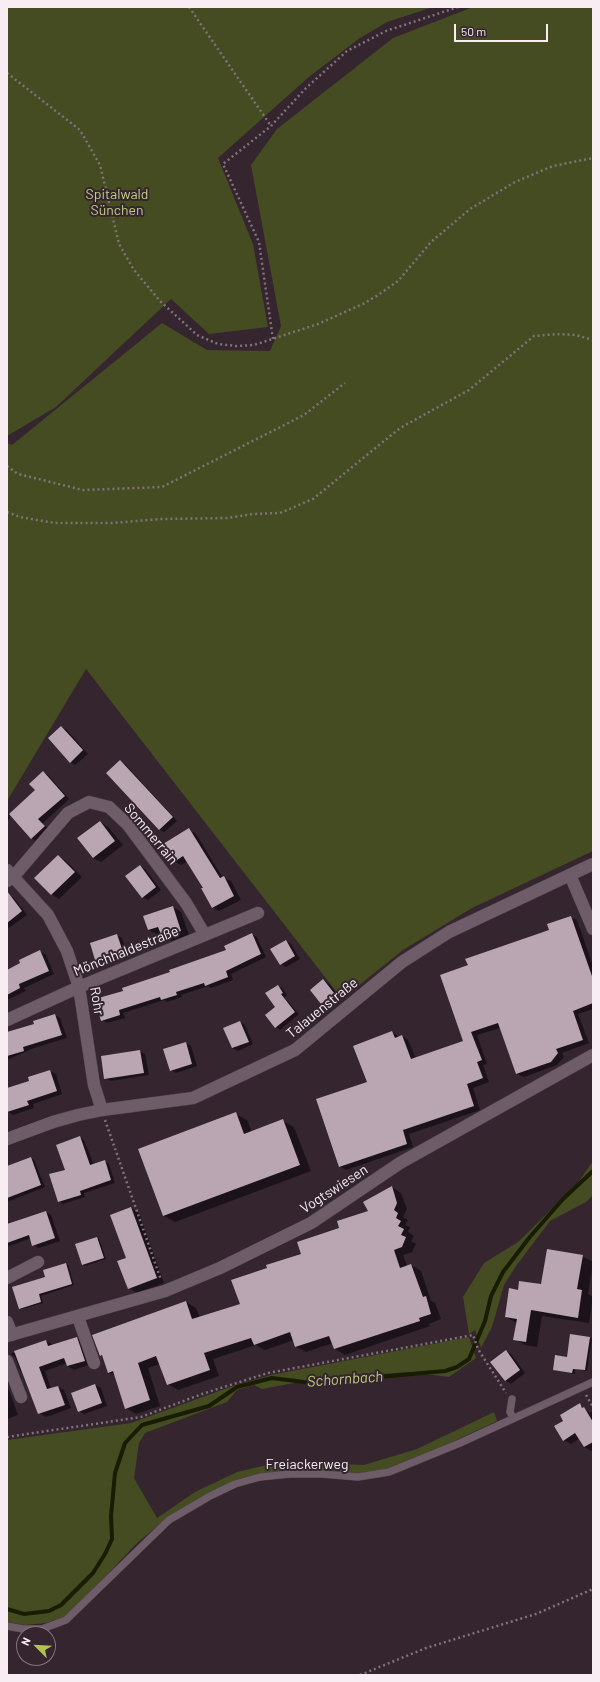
<!DOCTYPE html>
<meta charset="utf-8">
<style>
body{margin:0}
#map{position:relative;width:600px;height:1682px;overflow:hidden;background:#34252f;font-family:Barlow,sans-serif}
canvas{display:block}
.frame{position:absolute;inset:0;border:8px solid #f7edf3;pointer-events:none}
.north{position:absolute;left:16px;top:1626px;width:40px;height:40px;box-sizing:border-box;background:#34252f;border:1px solid #82757d;border-radius:50%;rotate:294deg;font-size:11px;font-weight:700;line-height:16px;text-align:center;color:#f7edf3}
.north::after{content:'';display:block;margin:auto;width:14px;height:18px;background:#b2c34c;clip-path:polygon(50% 0,100% 100%,50% 72%,0 100%)}
.scale{position:absolute;left:454px;top:24px;width:94px;height:18px;box-sizing:border-box;border:2px solid #f7edf3;border-top:0;padding-left:5px;font-size:12px;line-height:14px;white-space:nowrap;color:#f7edf3;-webkit-text-stroke:3px #34252f;paint-order:stroke}
</style>
<div id="map">
<canvas width="600" height="1682"></canvas>
<div class="frame"></div>
<div class="north">N</div>
<div class="scale">50 m</div>
</div>
<script>
const context = document.querySelector('canvas').getContext('2d');
context.lineJoin = 'round';
function paint(path, color) { context.fillStyle = color; context.fill(path, 'evenodd'); }
const shape = rows => new Path2D(rows.map(r => 'M' + r).join(''));
function strokePath(path, color, width, dash) { context.strokeStyle = color; context.lineWidth = width; context.lineCap = dash ? 'butt' : 'round'; context.setLineDash(dash || []); context.stroke(path); }
function label(font, color, halo, rows, align = 'center') {
  context.font = font + ' Barlow,sans-serif'; context.lineWidth = 4; context.setLineDash([]); context.textBaseline = 'middle'; context.strokeStyle = halo; context.fillStyle = color; for (const [text, x, y, turn = 0] of rows) {
    context.save(); context.translate(x, y); context.rotate((+turn || 0) * Math.PI / 180); context.textAlign = isNaN(turn) ? turn : align; if (halo) context.strokeText(text, 0, 0); context.fillText(text, 0, 0); context.restore();
  }
}
const green = shape([
 [7,7,433,7,387,22,360,38,310,76,218,158,253,244,268,327,209,334,171,299,56,407,7,436],
 [473,7,593,7,593,851,472,908,403,950,342,999,86,669,7,801,7,443,12,445,162,323,207,350,270,351,281,326,251,165,277,129,393,38],
 [593,1161,593,1195,586,1202,550,1221,516,1266,504,1285,492,1327,481,1348,475,1330,469,1334,463,1297,484,1263,518,1242,577,1184],
 [469,1337,476,1358,449,1377,408,1372,310,1380,262,1389,254,1385,237,1390,227,1402,145,1433,139,1443,134,1478,157,1518,195,1492,237,1472,280,1462,364,1465,417,1449,494,1412,497,1421,418,1458,385,1470,356,1474,257,1475,169,1517,138,1542,79,1604,64,1617,46,1623,25,1625,7,1622,7,1440,131,1423,233,1386,271,1375]
]);
const shadow = shape([
 [61,727,67,730,88,754,75,765,70,762],
 [121,762,126,765,177,821,164,832,159,829],
 [43,772,48,775,69,799,43,823,49,830,36,841,31,838,11,815,7,823,7,812,10,814,36,791],
 [100,822,108,827,123,845,101,862,93,858],
 [189,830,196,834,223,878,231,881,241,900,219,911,212,907,204,888,188,861,181,865,174,861],
 [58,856,66,861,82,877,59,899,51,894],
 [140,866,145,869,161,890,148,900,142,897],
 [9,895,14,898,27,915,7,929,7,896],
 [173,907,181,912,189,935,171,941,162,937,161,933,157,934,148,930],
 [570,917,577,920,593,966,593,1009,578,1014,589,1043,562,1053,564,1057,557,1065,524,1077,517,1074,500,1028,477,1035,487,1064,483,1065,489,1082,473,1088,480,1110,409,1134,413,1147,346,1170,339,1166,368,1082,354,1046,392,1032,399,1037,402,1036,408,1040,416,1059,465,1042,441,976,550,931],
 [252,934,257,937,266,957,231,974,233,980,211,988,208,986,181,995,182,997,167,1002,164,1000,123,1013,125,1018,107,1023,102,1020,124,992,227,951],
 [117,935,122,938,128,955,101,963,96,960],
 [286,941,291,944,300,959,286,967,281,964],
 [40,951,46,955,54,974,24,988,26,991,7,1000,7,971],
 [323,980,328,983,339,996,327,1006,322,1003],
 [278,986,282,988,287,995,284,997,299,1014,280,1030,276,1027],
 [55,1015,60,1018,67,1038,34,1048,7,1060,7,1034,35,1024],
 [240,1022,245,1025,253,1044,238,1051,232,1048],
 [186,1043,191,1046,197,1066,176,1073,171,1070],
 [140,1051,145,1054,149,1075,111,1081,105,1078],
 [50,1071,56,1074,62,1094,33,1104,34,1108,13,1115,7,1111,7,1089,30,1082],
 [236,1114,247,1120,252,1132,283,1121,294,1127,311,1171,175,1222,164,1216,140,1150],
 [80,1137,84,1140,94,1165,105,1162,109,1164,115,1183,84,1193,85,1197,63,1204,59,1201,66,1170],
 [31,1158,34,1160,45,1187,7,1202,7,1167],
 [392,1187,401,1193,407,1209,403,1217,408,1220,405,1225,410,1227,408,1232,414,1236,411,1241,416,1244,412,1252,403,1255,407,1266,411,1265,421,1271,431,1301,435,1303,441,1319,429,1324,430,1326,345,1355,335,1349,333,1343,306,1352,296,1347,294,1340,265,1350,256,1345,213,1359,219,1376,178,1390,168,1384,160,1364,148,1368,160,1406,136,1414,126,1408,116,1376,109,1373,104,1357,100,1355,186,1302,196,1308,200,1318,241,1305,302,1255,341,1229,370,1212],
 [131,1208,139,1213,164,1283,137,1293,129,1288,127,1258],
 [46,1212,51,1215,60,1241,39,1248,33,1245,31,1238,7,1247,7,1225],
 [97,1238,99,1239,106,1259,85,1266,82,1264],
 [582,1256,593,1262,588,1294,593,1297,589,1323,542,1316,537,1347,525,1345,515,1339,517,1323,506,1317,519,1291,542,1285],
 [65,1264,68,1265,74,1285,41,1296,43,1303,22,1309,20,1308,47,1277],
 [77,1338,83,1342,91,1364,74,1370,67,1366,67,1363,45,1371,51,1389,58,1387,64,1390,71,1408,46,1417,39,1413,23,1372,20,1370,15,1357,10,1354,46,1341,53,1345],
 [590,1338,592,1339,587,1371,575,1369,575,1374,554,1370],
 [506,1351,511,1354,525,1373,511,1384,505,1380],
 [7,1385,18,1415,7,1419],
 [95,1385,101,1388,107,1406,84,1414,79,1411],
 [580,1405,590,1413,593,1411,593,1450,591,1451,584,1447,580,1438,571,1444,564,1440,565,1421]
]);
const stream = shape([
 [7,1609,24,1614,49,1611,61,1605,93,1573,105,1554,112,1539,111,1516,115,1473,125,1443,142,1425,209,1406,237,1387,272,1378,312,1383,445,1371,457,1367,469,1359,485,1321,491,1296,503,1272,529,1238,563,1199,593,1171]
]);
const building = shape([
 [61,726,83,750,70,763,48,738],
 [120,760,173,817,159,830,106,773],
 [43,771,65,796,38,819,45,826,31,839,9,814,35,790,29,784],
 [100,821,115,841,93,858,77,838],
 [189,828,220,878,224,876,234,896,212,908,201,888,203,888,183,856,174,862,163,844],
 [58,855,75,872,51,895,34,878],
 [140,865,156,887,142,898,125,876],
 [7,891,22,911,7,923],
 [173,906,181,931,162,937,158,927,148,930,143,916],
 [571,916,593,979,593,1003,573,1011,583,1040,556,1049,558,1053,551,1062,516,1074,498,1023,471,1032,482,1060,477,1062,483,1078,467,1084,474,1106,403,1130,407,1144,339,1167,316,1099,367,1082,353,1046,392,1031,395,1038,402,1035,411,1059,463,1041,440,975,468,965,465,959,549,930,547,924],
 [252,933,261,954,226,971,228,977,205,986,204,983,176,992,177,995,161,1000,160,997,119,1010,120,1015,101,1021,95,999,123,991,122,988,170,972,169,970,226,950,224,946],
 [117,934,123,952,95,960,90,943],
 [286,940,295,956,280,965,270,949],
 [40,950,49,971,19,984,20,988,7,995,7,970,20,963,19,960],
 [323,979,334,993,321,1004,310,990],
 [278,985,283,993,281,994,295,1012,275,1028,265,1015,275,1007,265,993],
 [55,1014,62,1035,23,1047,24,1051,7,1056,7,1032,34,1024,33,1021],
 [240,1021,249,1042,232,1048,223,1028],
 [186,1042,192,1064,170,1071,163,1049],
 [140,1050,144,1073,104,1079,101,1056],
 [50,1070,57,1091,27,1101,29,1105,7,1112,7,1088,29,1081,28,1077],
 [236,1112,244,1134,283,1119,300,1165,163,1216,138,1149],
 [80,1136,90,1165,105,1160,111,1180,80,1191,81,1195,58,1202,49,1174,65,1170,56,1145],
 [31,1157,41,1185,7,1198,7,1166],
 [392,1186,397,1203,394,1210,398,1213,396,1218,401,1221,398,1226,404,1229,401,1235,406,1237,402,1247,394,1250,400,1268,411,1264,423,1297,426,1296,431,1314,419,1318,420,1321,334,1349,329,1336,295,1347,290,1332,254,1345,251,1338,204,1353,210,1370,167,1385,156,1356,138,1363,150,1400,125,1409,113,1371,108,1373,102,1355,100,1356,92,1335,186,1301,192,1319,240,1304,231,1280,267,1268,266,1265,301,1254,297,1242,339,1228,337,1221,368,1211,363,1202],
 [131,1207,157,1278,128,1289,117,1261,126,1258,110,1215],
 [46,1211,55,1238,32,1246,29,1235,7,1243,7,1224],
 [97,1237,104,1258,82,1265,75,1244],
 [547,1249,583,1255,577,1289,582,1290,578,1318,531,1310,526,1342,513,1340,517,1319,505,1317,509,1288,518,1290,519,1281,541,1284],
 [66,1263,72,1284,39,1294,41,1302,19,1309,12,1287,45,1277,43,1270],
 [570,1334,590,1337,585,1370,573,1369,572,1373,553,1370,555,1355,567,1357],
 [77,1337,85,1361,67,1366,64,1358,39,1367,47,1389,58,1386,65,1405,38,1414,14,1351,46,1340,48,1346],
 [506,1350,520,1370,505,1381,490,1362],
 [95,1384,102,1403,78,1412,71,1393],
 [580,1403,582,1408,584,1407,593,1422,593,1442,584,1447,575,1433,563,1441,554,1426,563,1421,560,1415]
]);
const path = shape([
 [189,7,271,126],
 [7,73,80,130,100,165,119,244,134,270,160,301,197,335,218,344,236,346,254,345,318,324,365,303,378,295,398,281,431,242,470,209,515,182,553,166,593,158],
 [273,339,259,242,223,164,271,126,306,88,347,51,386,31,458,7],
 [7,466,18,474,83,490,162,487,304,415,345,383],
 [7,512,20,517,55,523,112,523,161,519,228,518,253,514,280,513,313,499,400,428,469,390,534,336,557,334,576,335,593,340],
 [105,1120,161,1280],
 [586,1395,593,1407],
 [7,1437,141,1417,202,1394,268,1373,473,1335,478,1349,506,1393],
 [360,1675,426,1648,536,1614,593,1589]
]);
const service = shape([
 [512,1399,510,1412,513,1418],
 [7,1626,23,1629,42,1629,66,1620,169,1520,210,1496,235,1484,260,1477,290,1474,322,1474,358,1477,389,1472,460,1443,593,1382]
]);
const minor = shape([
 [7,870,48,915,67,951,79,987,94,1085,102,1110],
 [570,875,593,929],
 [7,881,14,876,68,813,89,802,109,807,128,825,186,903,205,935],
 [7,1020,79,987,258,913],
 [7,1278,38,1262],
 [78,1317,94,1363],
 [7,1322,12,1335],
 [7,1336,165,1291,220,1268,311,1223,400,1163,593,1055],
 [7,1361,21,1397]
]);
const tertiary = shape([
 [7,1139,53,1122,78,1115,102,1110,193,1098,295,1050,402,962,449,932,593,864]
]);
const parkNames = [
 ["Spitalwald",117,194],
 ["Sünchen",117,210]
];
const streetNames = [
 ["Sommerrain",151,834,50],
 ["Mönchhaldestraße",126,951,-22],
 ["Rohr",97,1001,80],
 ["Talauenstraße",322,1008,-39],
 ["Vogtswiesen",334,1189,-33],
 ["Freiackerweg",307,1464]
];
const waterNames = [
 ["Schornbach",345,1379,-4]
];
paint(green, '#454c21');
paint(shadow, '#0007');
strokePath(stream, '#181c00', 4);
paint(building, '#baa6b3');
strokePath(service, '#51444c', 8);
strokePath(minor, '#51444c', 13);
strokePath(tertiary, '#51444c', 13);
strokePath(path, '#7f727a', 2.5, [2, 3]);
strokePath(service, '#6e5d68', 7);
strokePath(minor, '#6e5d68', 12);
strokePath(tertiary, '#6e5d68', 12);
label('14px', '#c2d083', '#34252f', parkNames);
label('14px', '#f7edf3', '#34252f', streetNames);
label('italic 15px', '#bcc97c', '#34252f', waterNames);
</script>
